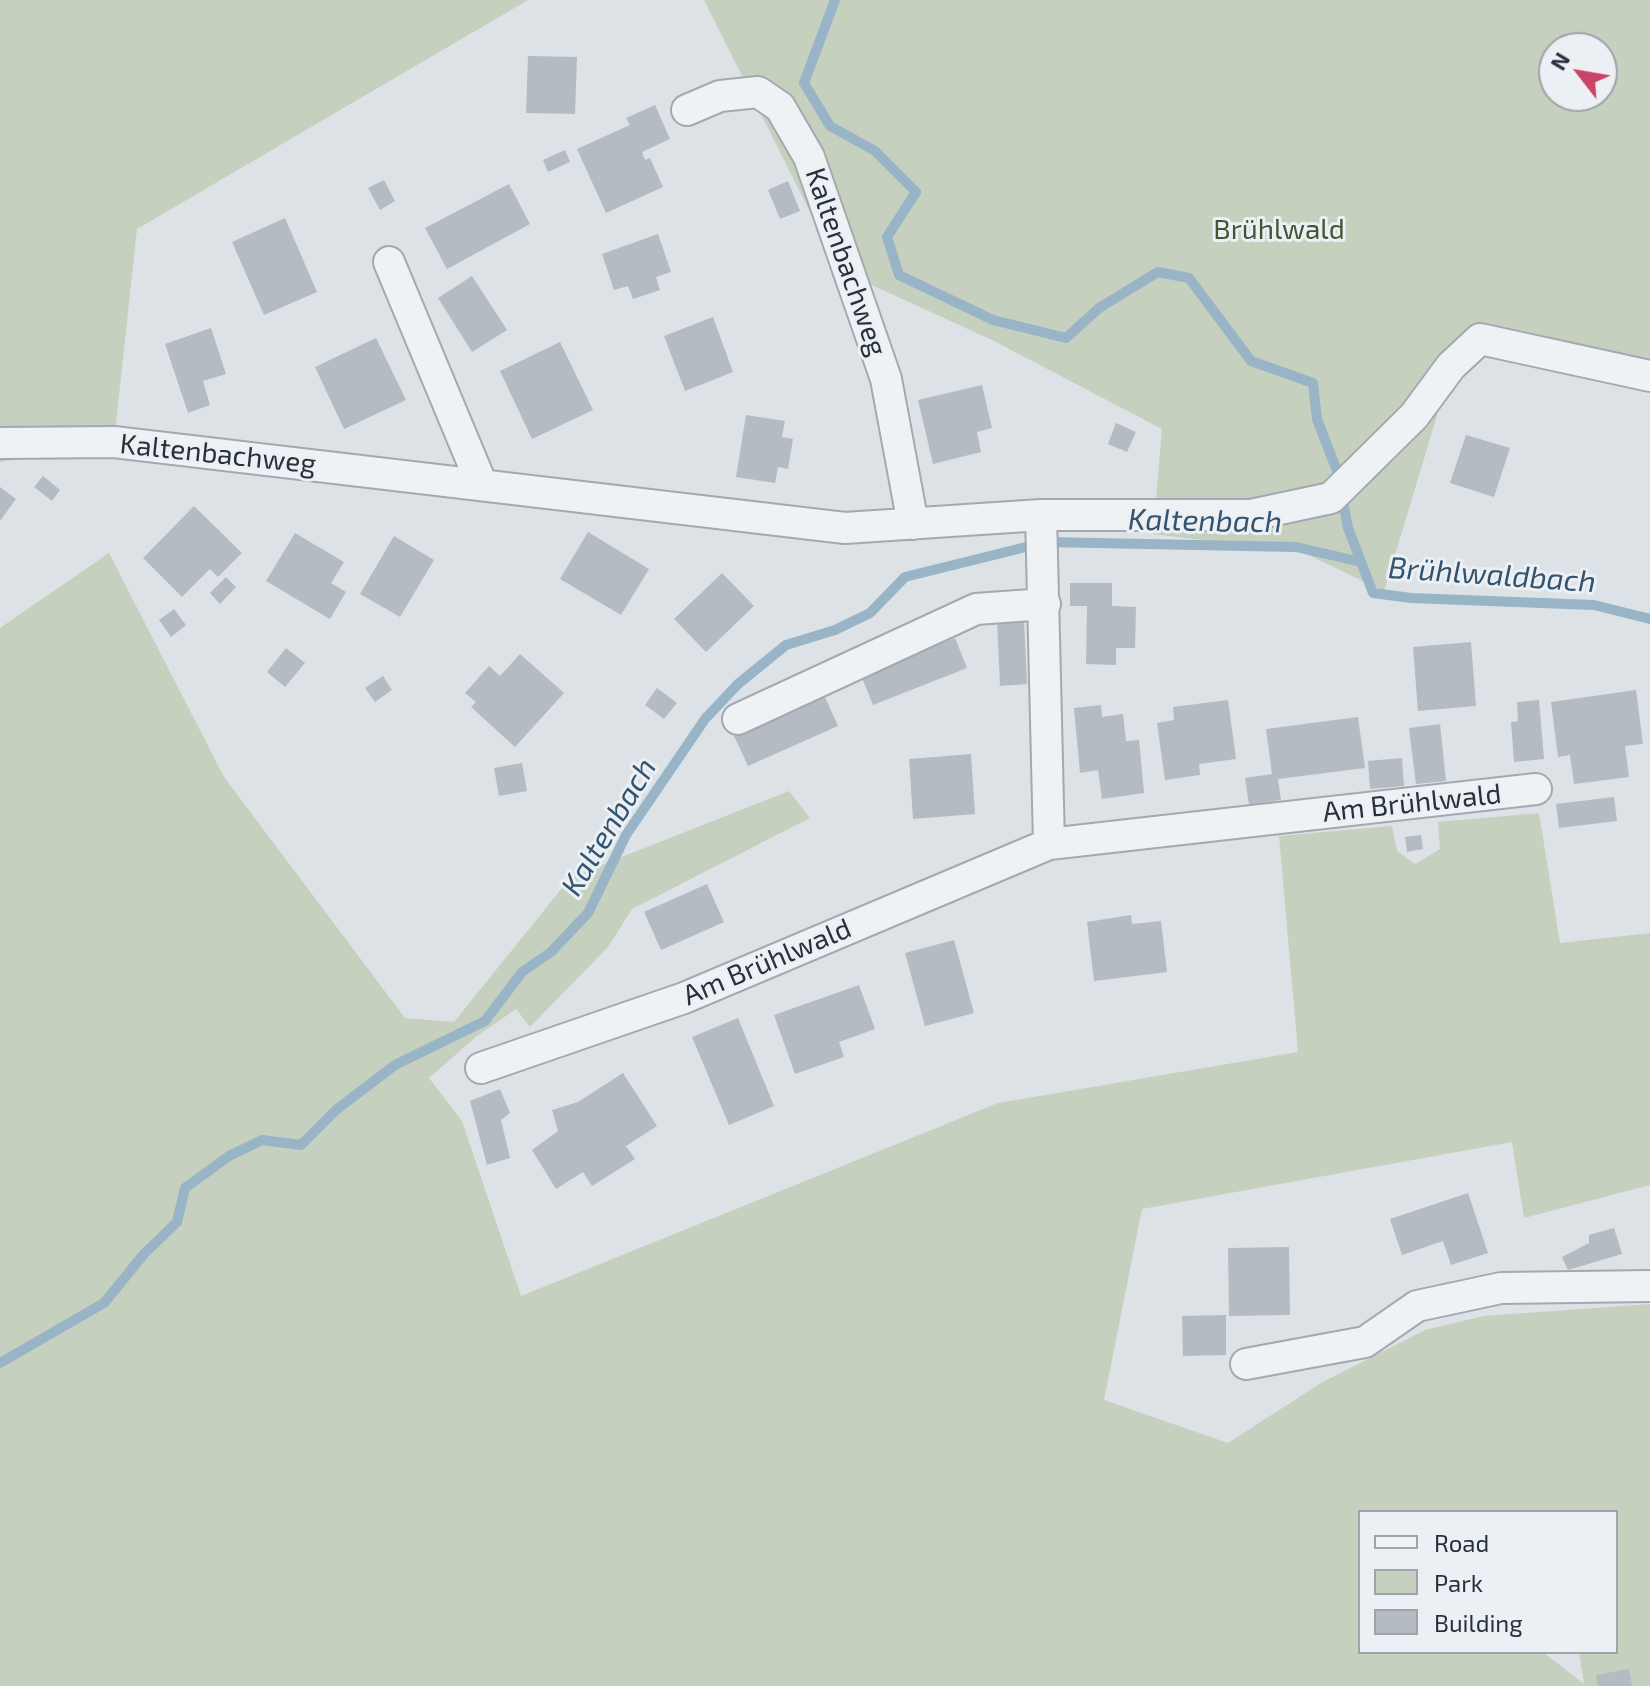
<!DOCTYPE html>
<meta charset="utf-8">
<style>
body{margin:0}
#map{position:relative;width:1650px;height:1686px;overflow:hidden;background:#dde2e6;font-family:"Exo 2",sans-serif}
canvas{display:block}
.legend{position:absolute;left:1358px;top:1510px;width:260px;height:144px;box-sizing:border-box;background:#ecf0f4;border:2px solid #9da4aa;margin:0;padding:10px 14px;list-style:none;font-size:24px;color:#27313c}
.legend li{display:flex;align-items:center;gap:16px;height:40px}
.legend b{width:40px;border:2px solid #9da4aa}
.north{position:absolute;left:1538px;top:32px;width:80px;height:80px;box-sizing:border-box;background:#ecf0f4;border:2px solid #9da4aa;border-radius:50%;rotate:301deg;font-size:22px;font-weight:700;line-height:32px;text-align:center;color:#27313c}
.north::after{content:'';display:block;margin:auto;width:28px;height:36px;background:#cb4367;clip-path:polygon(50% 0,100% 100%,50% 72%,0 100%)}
</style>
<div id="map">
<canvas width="1650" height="1686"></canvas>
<ul class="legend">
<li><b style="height:10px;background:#eff2f5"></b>Road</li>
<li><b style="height:22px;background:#c5d0be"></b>Park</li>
<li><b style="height:22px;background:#b4bbc3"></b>Building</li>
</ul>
<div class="north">N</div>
</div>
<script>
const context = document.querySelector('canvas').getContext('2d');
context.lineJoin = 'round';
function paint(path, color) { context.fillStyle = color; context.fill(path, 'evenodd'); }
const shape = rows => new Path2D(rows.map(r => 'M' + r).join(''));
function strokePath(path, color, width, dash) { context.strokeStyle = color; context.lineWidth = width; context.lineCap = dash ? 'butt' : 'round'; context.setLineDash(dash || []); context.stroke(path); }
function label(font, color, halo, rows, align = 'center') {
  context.font = font + ' "Exo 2",sans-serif'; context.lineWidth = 6; context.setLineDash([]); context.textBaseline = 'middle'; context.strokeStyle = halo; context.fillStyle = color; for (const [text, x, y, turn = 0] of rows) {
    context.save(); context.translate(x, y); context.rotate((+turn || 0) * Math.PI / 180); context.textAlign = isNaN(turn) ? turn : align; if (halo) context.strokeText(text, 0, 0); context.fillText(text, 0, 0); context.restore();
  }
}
const green = shape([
 [0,0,528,0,137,229,114,442,0,462],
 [704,0,1650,0,1650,358,1495,327,1443,396,1384,591,1302,552,1153,534,1162,429,992,340,839,270],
 [1554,48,1602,48,1602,96,1554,96],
 [109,553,224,777,405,1018,454,1022,571,877,789,791,810,818,632,909,608,947,530,1027,516,1009,477,1036,429,1078,462,1121,521,1296,998,1103,1298,1052,1279,836,1392,826,1397,851,1415,864,1440,849,1438,822,1539,813,1560,943,1650,933,1650,1185,1524,1218,1512,1142,1142,1209,1104,1400,1228,1443,1321,1383,1425,1330,1484,1316,1650,1304,1650,1686,0,1686,0,628],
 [1360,1512,1616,1512,1616,1652,1579,1652,1584,1684,1543,1652,1360,1652]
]);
const stream = shape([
 [835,0,804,83,830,126,875,151,916,192,887,237,899,275,993,320,1066,338,1099,308,1158,272,1189,278,1251,361,1313,383,1317,419,1337,471,1348,528,1373,593,1411,598,1594,605,1650,619],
 [0,1363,104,1303,144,1254,177,1222,185,1188,229,1156,262,1140,301,1145,336,1110,395,1065,485,1021,522,972,551,952,588,913,626,835,705,719,738,684,786,645,835,630,870,613,905,577,1046,542,1296,547,1361,562]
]);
const building = shape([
 [528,56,577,57,575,114,526,113],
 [655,105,670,139,642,152,645,160,650,158,663,187,606,213,577,149,630,125,626,118],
 [565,150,570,162,548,172,543,160],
 [384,180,395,201,380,210,368,188],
 [788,181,800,211,780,219,768,190],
 [509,184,530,224,447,269,425,228],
 [285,218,317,292,264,315,232,242],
 [658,234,671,272,656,277,660,290,633,299,628,286,614,290,602,254],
 [472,276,507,330,472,352,438,298],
 [713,317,733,372,685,391,664,336],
 [211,328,226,374,203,381,210,405,188,413,165,344],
 [376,338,406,400,344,429,315,367],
 [560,342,593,410,532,439,500,371],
 [982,385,992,428,977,432,981,452,933,464,918,400],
 [746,415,785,421,782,437,793,439,788,469,778,467,775,483,736,477],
 [1116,423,1136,432,1127,452,1108,444],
 [1466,435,1510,448,1494,497,1450,483],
 [43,476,60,490,52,501,34,487],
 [0,487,16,499,0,521],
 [194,506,242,553,218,577,210,569,182,597,143,558],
 [588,532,649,569,621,615,560,579],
 [295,533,344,562,331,583,346,592,330,619,266,581],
 [394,536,434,560,400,617,360,594],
 [722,573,754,606,706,652,674,619],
 [226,577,236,587,220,604,210,593],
 [1070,583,1112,583,1112,606,1136,607,1135,648,1116,648,1116,665,1086,664,1087,606,1070,606],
 [174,609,186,625,171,637,159,620],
 [1024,620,1027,684,1000,686,997,621],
 [955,638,967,668,873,705,861,675],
 [1471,642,1476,706,1418,711,1413,647],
 [286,648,305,663,285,687,267,672],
 [520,654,564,693,515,747,471,707,476,702,465,693,489,666,500,676],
 [383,676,392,690,375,702,365,688],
 [657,688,677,703,664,719,645,705],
 [1636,690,1643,744,1625,746,1629,777,1574,784,1570,755,1558,757,1551,702],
 [824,695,838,726,748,766,734,736],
 [1228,700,1236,759,1199,764,1200,775,1165,780,1157,723,1174,720,1173,707],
 [1539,700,1544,759,1514,762,1511,722,1518,721,1517,702],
 [1101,705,1102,717,1123,714,1126,741,1139,740,1144,793,1102,799,1098,770,1080,773,1074,708],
 [1358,717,1365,768,1278,779,1281,800,1249,805,1245,778,1272,774,1266,729],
 [1440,724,1446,781,1416,784,1409,728],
 [971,754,975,814,913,819,909,759],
 [1402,758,1404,786,1370,789,1368,761],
 [522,763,527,791,499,796,494,768],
 [1614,797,1617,821,1559,828,1556,804],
 [1421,835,1423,849,1407,852,1405,837],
 [707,884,724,922,661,950,644,912],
 [1131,915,1132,924,1161,921,1167,972,1094,981,1087,922],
 [954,940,974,1013,925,1026,905,953],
 [859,985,875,1029,839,1042,844,1057,795,1074,774,1015],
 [738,1018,774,1106,729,1125,692,1037],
 [623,1073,657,1126,626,1146,635,1159,592,1186,583,1172,556,1189,532,1150,558,1131,552,1110,578,1102],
 [500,1089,510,1113,501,1120,510,1158,487,1165,470,1101],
 [1468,1193,1488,1253,1451,1265,1443,1241,1402,1255,1390,1219],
 [1614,1228,1622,1254,1568,1270,1562,1257,1589,1243,1589,1235],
 [1289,1247,1290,1315,1229,1316,1228,1248],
 [1226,1315,1226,1355,1183,1356,1182,1316],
 [1629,1669,1632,1686,1598,1686,1596,1675]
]);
const street = shape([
 [687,110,720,96,758,92,780,107,809,157,886,379,913,524],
 [389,262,482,485],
 [0,443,114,442,845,528,1041,515,1251,515,1331,498,1414,416,1451,366,1480,339,1650,376],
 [1041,515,1049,844],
 [738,719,976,609,1045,604],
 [481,1068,684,998,1049,844,1536,789],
 [1246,1364,1365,1342,1417,1306,1501,1288,1650,1286]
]);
const parkNames = [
 ["Brühlwald",1279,230]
];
const streetNames = [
 ["Kaltenbachweg",846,262,71],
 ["Kaltenbachweg",218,454,6],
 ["Am Brühlwald",1412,803,-6],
 ["Am Brühlwald",767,962,-23]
];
const waterNames = [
 ["Kaltenbach",1205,521,1],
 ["Brühlwaldbach",1492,575,4],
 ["Kaltenbach",609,827,-59]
];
paint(green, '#c5d0be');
strokePath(stream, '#98b4c6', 10);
paint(building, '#b4bbc3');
strokePath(street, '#a3a9b0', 34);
strokePath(street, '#eff2f5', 30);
label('28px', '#3f5834', '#ecf0f4', parkNames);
label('28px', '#27313c', '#ecf0f4', streetNames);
label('italic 30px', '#32546f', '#ecf0f4', waterNames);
</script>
